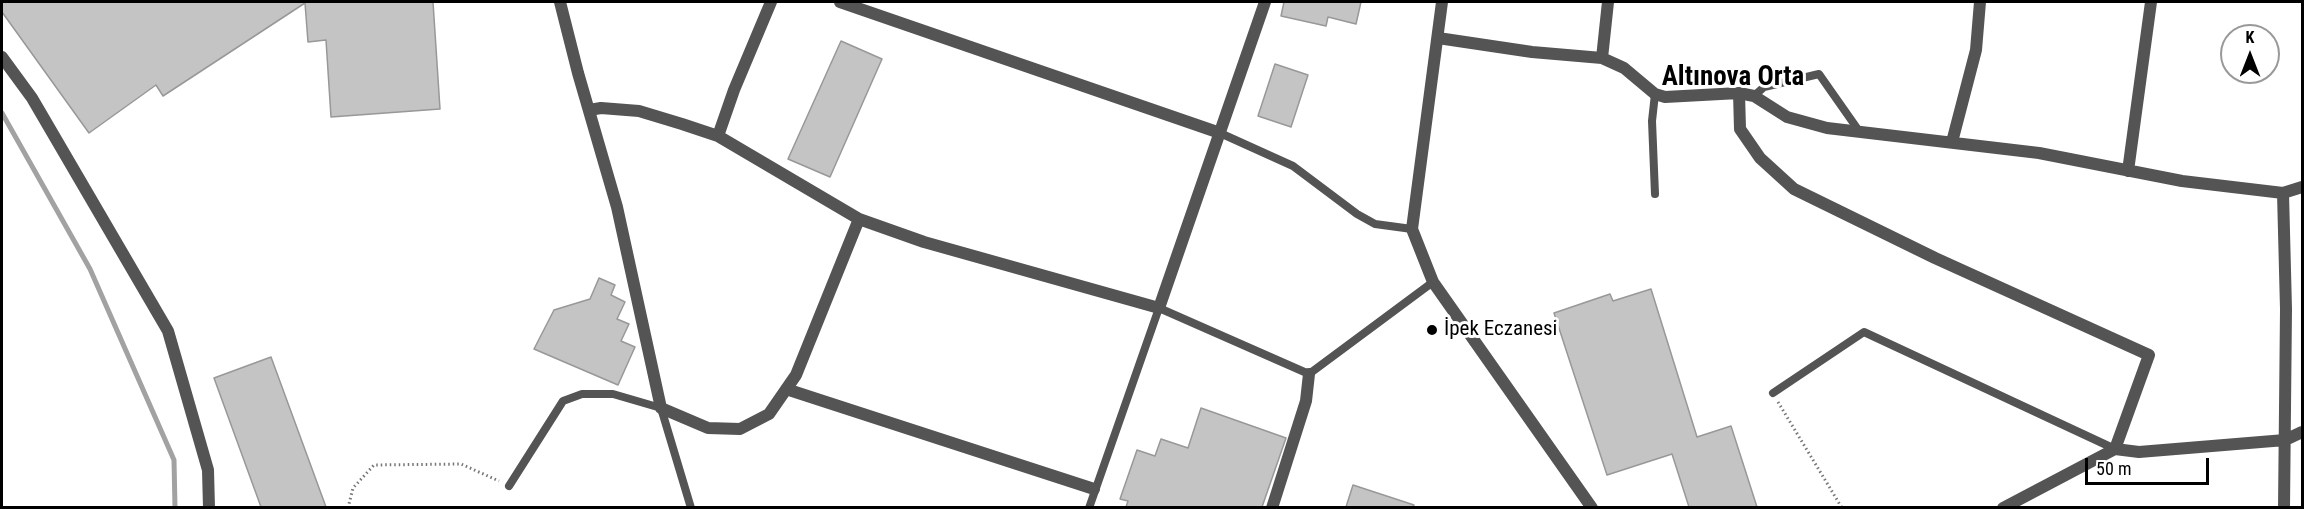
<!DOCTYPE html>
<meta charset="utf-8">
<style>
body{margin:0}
#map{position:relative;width:2304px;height:509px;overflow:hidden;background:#fff;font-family:"Roboto Condensed",sans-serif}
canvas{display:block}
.frame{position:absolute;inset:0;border:3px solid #000;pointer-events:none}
.north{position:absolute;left:2220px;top:24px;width:60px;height:60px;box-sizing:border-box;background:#fff;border:2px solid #999;border-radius:50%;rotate:0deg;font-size:16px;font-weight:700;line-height:24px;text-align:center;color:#000}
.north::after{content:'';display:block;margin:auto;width:21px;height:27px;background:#000;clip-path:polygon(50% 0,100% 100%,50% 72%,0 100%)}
.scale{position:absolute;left:2085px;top:458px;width:124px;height:27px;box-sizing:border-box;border:3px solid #000;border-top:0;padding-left:8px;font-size:18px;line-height:21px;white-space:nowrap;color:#000;-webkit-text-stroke:4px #fff;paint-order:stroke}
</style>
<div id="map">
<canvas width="2304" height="509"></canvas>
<div class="frame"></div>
<div class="north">K</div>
<div class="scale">50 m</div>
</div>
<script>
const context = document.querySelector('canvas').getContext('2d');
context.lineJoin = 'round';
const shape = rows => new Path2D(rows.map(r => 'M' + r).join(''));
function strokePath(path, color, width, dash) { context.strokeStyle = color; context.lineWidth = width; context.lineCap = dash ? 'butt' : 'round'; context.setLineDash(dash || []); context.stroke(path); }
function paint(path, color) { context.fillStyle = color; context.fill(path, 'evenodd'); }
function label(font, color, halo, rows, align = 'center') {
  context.font = font + ' "Roboto Condensed",sans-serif'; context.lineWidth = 6; context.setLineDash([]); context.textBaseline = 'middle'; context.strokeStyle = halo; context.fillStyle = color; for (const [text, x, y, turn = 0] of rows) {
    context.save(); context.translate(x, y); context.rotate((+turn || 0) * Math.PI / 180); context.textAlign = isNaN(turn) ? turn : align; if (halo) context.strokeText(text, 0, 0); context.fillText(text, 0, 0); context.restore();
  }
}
const stream = shape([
 [2,113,90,269,174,460,175,508]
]);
const building = shape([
 [2,2,433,2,440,109,331,117,326,40,308,42,305,3,163,96,156,85,89,133,2,12,2,2],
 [1284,2,1361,2,1356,24,1328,17,1326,26,1281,16,1284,2],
 [841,41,882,59,830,177,788,159,841,41],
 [1275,64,1308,75,1291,127,1258,116,1275,64],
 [599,278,615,285,611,295,625,302,617,319,629,324,621,341,635,347,618,385,534,349,554,310,590,299,599,278],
 [1651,289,1697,437,1731,426,1757,507,1689,507,1672,454,1607,475,1554,313,1610,294,1613,301,1651,289],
 [271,357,326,507,261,507,214,378,271,357],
 [1201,408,1286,438,1262,507,1126,507,1128,501,1120,499,1137,450,1155,456,1161,439,1188,448,1201,408],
 [1353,485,1414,505,1413,507,1346,507,1353,485]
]);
const path = shape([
 [1778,402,1842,508],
 [348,508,353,488,374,465,461,464,499,481]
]);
const service = shape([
 [1655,94,1652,121,1655,194],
 [1754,96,1764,87,1819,74,1859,131],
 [1220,133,1293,166,1357,214,1375,224,1412,229],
 [1773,393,1864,332,2115,449],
 [509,486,563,401,582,394,613,394,661,408,691,508],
 [1089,508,1159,308,1309,374,1433,282]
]);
const minor = shape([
 [560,2,578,73,617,207,661,408,708,428,740,429,769,414,796,375,859,219],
 [840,2,1220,133],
 [1438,38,1532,52,1602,58,1624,68,1655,94,1665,97,1739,93,1754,96,1787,117,1827,128,2039,153,2182,181,2283,193,2302,187],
 [2,57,32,98,168,331,208,470,209,508],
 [1602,58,1608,2],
 [1739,93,1740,129,1760,158,1794,189,1935,258,2149,355,2115,449],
 [589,110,601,108,639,111,682,124,718,136,859,219,924,242,1159,308,1265,2],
 [718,136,734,90,771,2],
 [1952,142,1976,50,1980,2],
 [2128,171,2151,2],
 [2283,193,2286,309,2284,508],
 [786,389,1094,489],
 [1272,508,1306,401,1309,374],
 [2003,508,2115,449,2139,452,2285,440,2302,432]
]);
const tertiary = shape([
 [1442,2,1412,229,1433,282,1592,508]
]);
const markers = [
 [1432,330,6,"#000"]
];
const poiNames = [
 ["İpek Eczanesi",1444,330]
];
const districtNames = [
 ["Altınova Orta",1733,78]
];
strokePath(stream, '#a2a2a2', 5);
paint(building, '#c4c4c4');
strokePath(building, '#989898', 1.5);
strokePath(path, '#767676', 3, [1.5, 3]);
strokePath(service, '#545454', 8);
strokePath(minor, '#545454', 12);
strokePath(tertiary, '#545454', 12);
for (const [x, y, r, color] of markers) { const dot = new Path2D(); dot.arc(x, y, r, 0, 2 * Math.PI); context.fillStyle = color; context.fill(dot); strokePath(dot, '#fff', 2); }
label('21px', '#000', '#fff', poiNames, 'left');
label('bold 27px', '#000', '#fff', districtNames);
</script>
